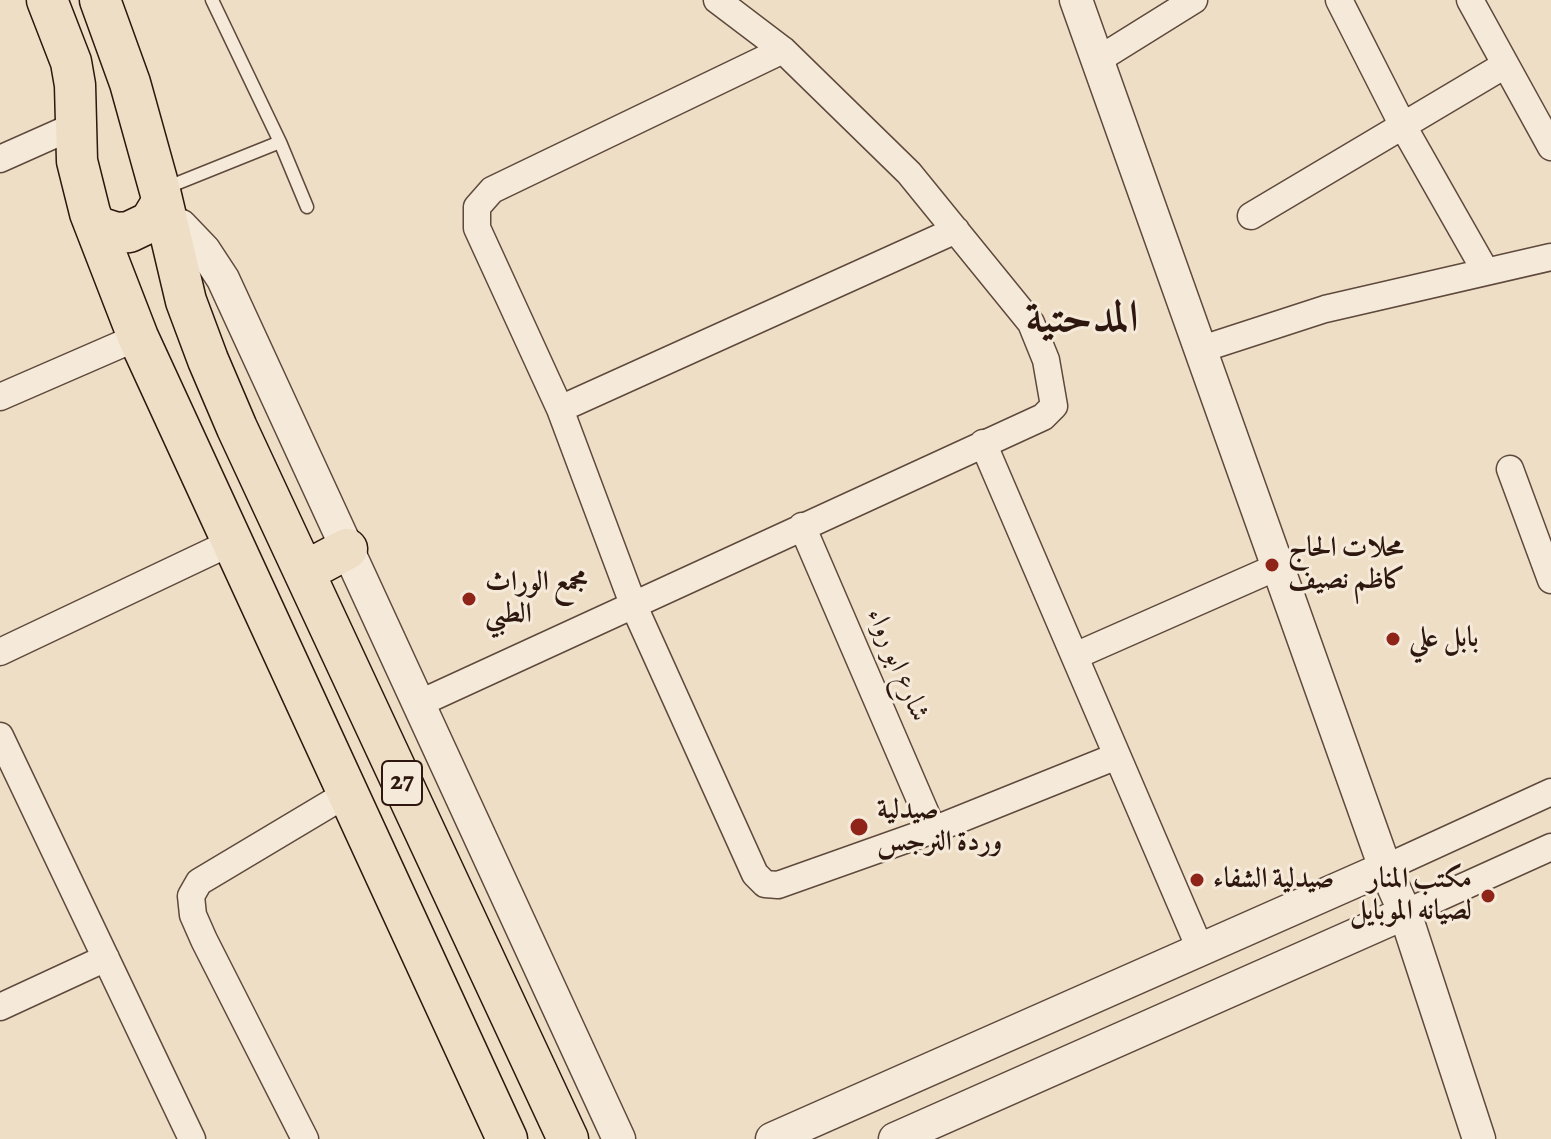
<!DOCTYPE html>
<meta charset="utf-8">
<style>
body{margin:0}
canvas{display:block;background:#efdec6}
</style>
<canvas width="1551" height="1139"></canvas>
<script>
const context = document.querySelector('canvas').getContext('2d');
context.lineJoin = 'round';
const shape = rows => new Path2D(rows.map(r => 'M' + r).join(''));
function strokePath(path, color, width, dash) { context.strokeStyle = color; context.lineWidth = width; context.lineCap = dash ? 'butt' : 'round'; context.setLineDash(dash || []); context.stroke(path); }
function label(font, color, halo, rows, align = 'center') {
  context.font = font + ' Alegreya,Amiri,serif'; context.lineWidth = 6; context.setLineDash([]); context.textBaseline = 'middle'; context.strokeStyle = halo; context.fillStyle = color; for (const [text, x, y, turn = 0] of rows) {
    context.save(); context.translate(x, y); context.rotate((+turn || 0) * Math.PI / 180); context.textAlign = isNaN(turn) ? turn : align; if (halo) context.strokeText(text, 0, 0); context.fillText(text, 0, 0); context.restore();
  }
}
const service = shape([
 [212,0,280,142,307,207],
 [163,189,280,142]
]);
const minor = shape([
 [1339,0,1403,126,1486,272],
 [1470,0,1551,147],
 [783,50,492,190,477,207,477,228,560,409,633,604,755,874,765,884,778,885,933,830,1117,756],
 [1096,61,1194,0],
 [0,159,74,126],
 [1251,216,1505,65],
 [1202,349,1325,309,1551,257],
 [0,397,138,337],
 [560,409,956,230],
 [983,443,1201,951],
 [1510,469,1551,580],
 [802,526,933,830],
 [0,652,232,542],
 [1075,656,1279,566],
 [418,704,1043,417,1054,406,1046,360,1031,323,909,173,783,50,717,0],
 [0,736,192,1139],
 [1385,868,1551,792],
 [1405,913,1551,847],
 [0,1007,106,958],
 [305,1139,204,940,193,915,191,896,199,882,348,793]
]);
const tertiary = shape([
 [1076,0,1385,868,1405,913,1479,1139],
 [167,228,181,226,204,250,223,279,619,1139],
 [772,1139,1385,868],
 [895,1139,1405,913]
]);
const primary = shape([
 [47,0,71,62,75,85,77,161,90,213,138,337,507,1139],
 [100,0,130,83,160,191,186,301,208,360,237,428,568,1139],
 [95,226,117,233,129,232,150,222,162,202],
 [304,572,347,549]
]);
const markers = [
 [1272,565,8,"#8f2418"],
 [469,599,8,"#8f2418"],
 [1393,639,8,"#8f2418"],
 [859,827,10,"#8f2418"],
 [1197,880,8,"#8f2418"],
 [1488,896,8,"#8f2418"]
];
const shields = [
 [402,783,40]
];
const shieldNames = [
 ["27",402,783]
];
const poiNames = [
 ["محلات الحاج",1288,549],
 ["كاظم نصيف",1288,581],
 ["مجمع الوراث",485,583],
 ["الطبي",485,615],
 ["بابل علي",1409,639],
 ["صيدلية",877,811],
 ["وردة النرجس",877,843],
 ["صيدلية الشفاء",1213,880],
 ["مكتب المنار",1472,880,"right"],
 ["لصيانه الموبايل",1472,912,"right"]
];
const streetNames = [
 ["شارع ابو رواء",897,665,67]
];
const townNames = [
 ["المدحتية",1082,320]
];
strokePath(service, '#5e493c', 15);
strokePath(minor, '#5e493c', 29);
strokePath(tertiary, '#5e493c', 35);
strokePath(primary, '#2d170e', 43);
strokePath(service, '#f5eada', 12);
strokePath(minor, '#f5eada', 26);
strokePath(tertiary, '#f5eada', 32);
strokePath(primary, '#efdec6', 40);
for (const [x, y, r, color] of markers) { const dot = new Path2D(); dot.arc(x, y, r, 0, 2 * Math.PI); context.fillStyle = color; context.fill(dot); strokePath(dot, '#f5eada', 3); }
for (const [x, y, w] of shields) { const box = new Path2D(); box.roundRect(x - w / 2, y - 22, w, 44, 6); context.fillStyle = '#f5eada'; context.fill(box); strokePath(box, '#2d170e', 2); }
label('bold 26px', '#2d170e', null, shieldNames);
label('bold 28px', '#2d170e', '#f5eada', poiNames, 'left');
label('28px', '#2d170e', '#f5eada', streetNames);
label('bold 44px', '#2d170e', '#f5eada', townNames);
</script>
